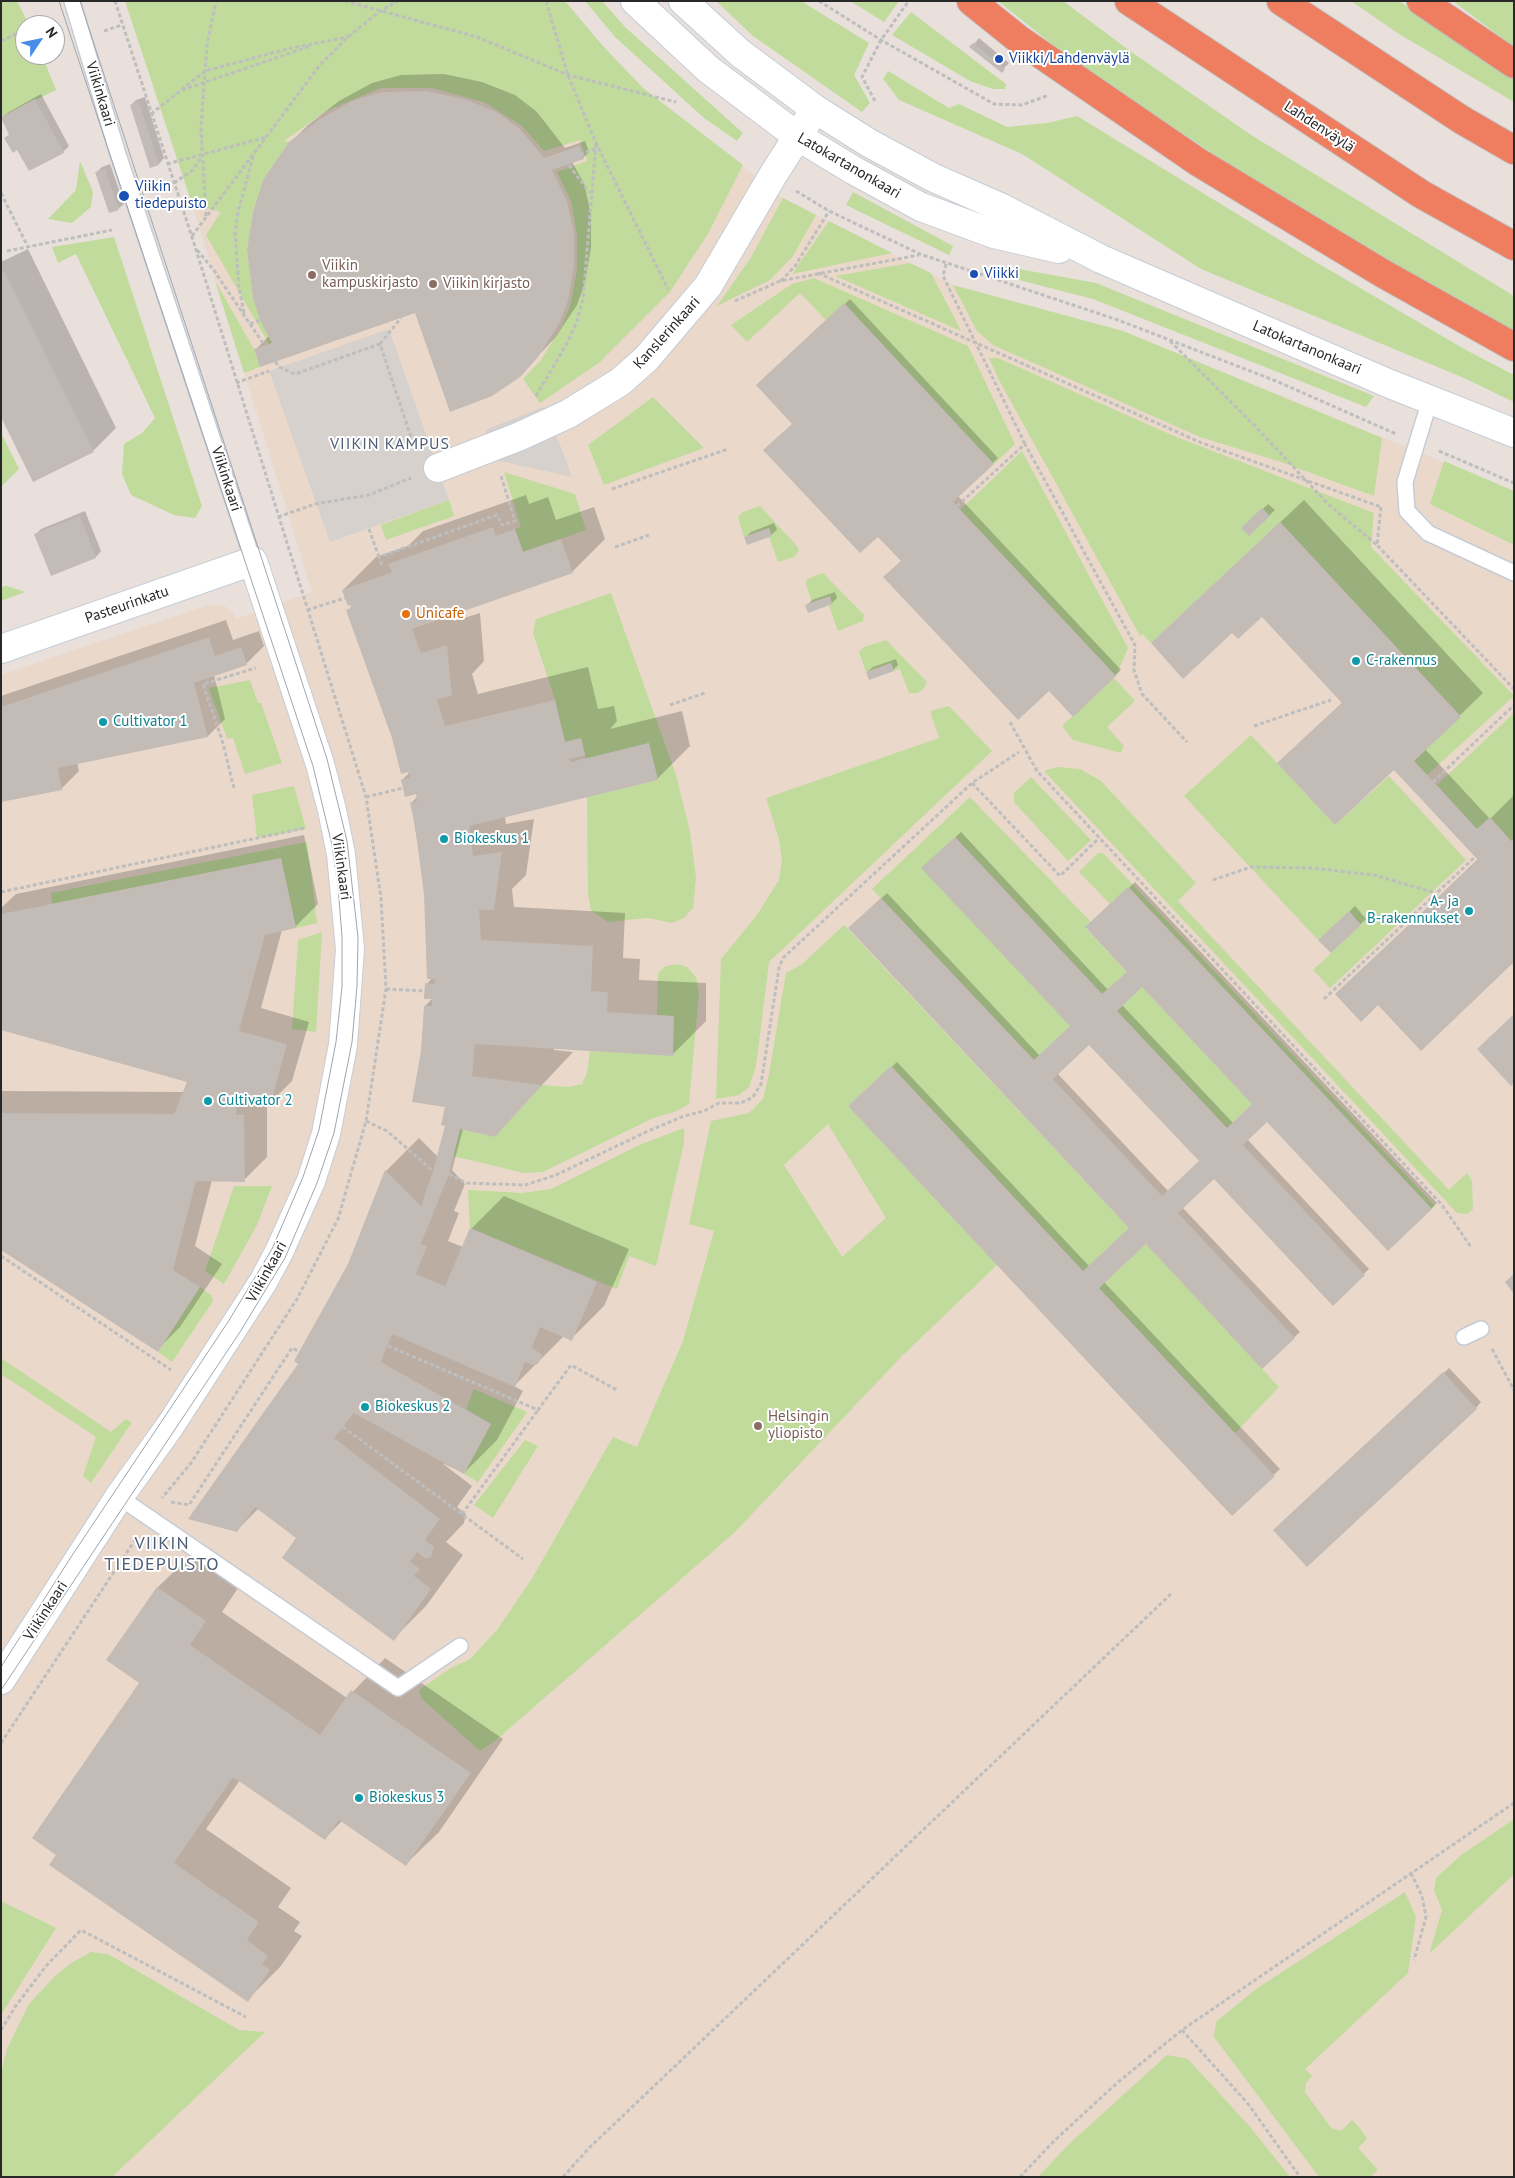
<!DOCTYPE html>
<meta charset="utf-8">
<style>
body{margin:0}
#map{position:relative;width:1515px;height:2178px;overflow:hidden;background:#e9e0db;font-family:"PT Sans",sans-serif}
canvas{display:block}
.frame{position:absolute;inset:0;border:2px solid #282828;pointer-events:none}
.north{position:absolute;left:15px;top:15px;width:50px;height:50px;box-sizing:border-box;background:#fff;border:1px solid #a9a9a9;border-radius:50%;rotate:56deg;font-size:14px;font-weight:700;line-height:20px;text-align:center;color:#282828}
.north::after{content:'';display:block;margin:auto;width:18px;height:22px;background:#488be9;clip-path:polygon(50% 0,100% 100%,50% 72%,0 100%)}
</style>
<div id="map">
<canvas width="1515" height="2178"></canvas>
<div class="frame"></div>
<div class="north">N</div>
</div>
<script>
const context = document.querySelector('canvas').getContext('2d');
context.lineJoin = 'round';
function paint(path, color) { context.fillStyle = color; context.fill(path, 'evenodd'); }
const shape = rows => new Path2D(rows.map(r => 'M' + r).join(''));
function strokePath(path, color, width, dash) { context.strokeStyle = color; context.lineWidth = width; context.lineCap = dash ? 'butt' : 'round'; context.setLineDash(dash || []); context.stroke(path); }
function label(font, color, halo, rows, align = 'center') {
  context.font = font + ' "PT Sans",sans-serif'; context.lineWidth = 4; context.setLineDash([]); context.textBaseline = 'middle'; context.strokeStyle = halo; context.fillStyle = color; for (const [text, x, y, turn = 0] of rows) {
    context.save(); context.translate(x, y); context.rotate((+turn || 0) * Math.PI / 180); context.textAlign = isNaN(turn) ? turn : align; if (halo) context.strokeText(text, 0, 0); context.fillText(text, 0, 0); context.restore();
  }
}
const education = shape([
 [125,1,565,1,602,45,643,88,783,198,953,285,1123,331,1514,491,1514,2177,1,2177,1,675,208,605,223,605,232,611,236,619,312,592,192,204]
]);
const green = shape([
 [1,1,17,1,29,25,25,25,25,55,42,55,56,90,1,117],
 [125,1,565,1,602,45,643,88,743,165,709,232,670,292,600,362,540,403,523,379,541,360,562,326,571,303,577,269,577,235,571,201,557,172,587,161,580,140,544,151,522,126,484,102,432,88,381,88,326,111,284,141,289,142,263,180,253,212,247,250,253,298,272,343,269,344,206,235,221,212,192,204],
 [585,1,602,1,625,27,743,133,737,141,704,118,615,37],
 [716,1,801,1,869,43,854,75,870,103,862,112,753,36],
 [850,1,899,1,884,22],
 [998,1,1063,1,1130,51,1251,135,1514,296,1514,337,1324,228,1067,56],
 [1351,1,1399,1,1514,80,1514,102,1399,34],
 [1453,1,1514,1,1514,47],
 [911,12,1006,84,1005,89,993,89,970,81,892,35],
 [888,71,949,108,959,104,1007,127,1047,123,1077,116,1314,261,1466,350,1514,375,1514,402,1464,378,1201,269,1022,154,899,100,883,79],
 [80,161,93,192,91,207,72,223,48,219,76,190],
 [853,192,953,246,949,255,846,205],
 [783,198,816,215,793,256,770,280,717,306,750,259],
 [829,221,892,253,792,274],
 [114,237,202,506,195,518,174,515,131,495,122,474,124,444,142,433,155,418,76,254,58,263,52,247],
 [910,263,931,273,961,331,835,276],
 [1019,269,1096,283,1374,396,1366,407,1093,299,1015,279],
 [814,278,968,346,1015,444,994,464,826,320,800,293,747,342,731,325,792,284],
 [215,281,254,349,260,367,244,373],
 [953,285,1123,331,1382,438,1374,496,1278,461,1200,437,993,345,977,331],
 [989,358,998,358,1174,436,1374,513,1371,547,1514,696,1427,775,1414,761,1461,716,1280,522,1151,643,1143,634,1140,636,999,380],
 [653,397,704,448,604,485,588,445],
 [1,433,19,469,1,487],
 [1022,451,1128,648,1116,676,960,510],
 [1444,461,1514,491,1514,545,1430,504],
 [504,472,575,494,586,530,523,552,515,529,521,527],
 [449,500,454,516,386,540,381,525],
 [760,506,796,545,799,550,794,557,778,562,769,537,769,528,744,537,738,517,743,512],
 [823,573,864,615,863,621,838,631,829,606,832,604,830,596,812,602,806,584,807,579],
 [7,586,25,592,1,601,1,587],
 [611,593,676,775,690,832,696,878,693,908,684,918,672,923,648,918,608,922,591,911,588,894,587,797,658,780,649,743,586,759,581,738,565,742,555,700,533,633,536,619],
 [886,640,927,682,924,688,918,693,909,693,900,669,894,671,891,663,866,672,859,652,864,647],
 [1114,678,1135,701,1107,727,1124,746,1121,753,1073,740,1062,726],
 [250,680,258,703,261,703,282,763,245,774,233,738,227,739,209,688],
 [949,706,992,751,769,962,756,1066,749,1087,739,1095,716,1099,721,959,757,915,779,880,782,860,779,839,766,798,939,738,930,711],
 [1514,713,1514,839,1511,841,1490,818,1477,829,1437,785],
 [1251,735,1335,825,1389,776,1466,860,1330,988,1313,970,1361,925,1349,911,1318,940,1184,796],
 [1057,767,1080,769,1101,781,1196,883,1178,901,1449,1190,1467,1173,1472,1181,1473,1209,1467,1214,1457,1213,1044,771],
 [1031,777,1091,840,1068,861,1014,802,1014,793],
 [294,786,306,829,257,838,252,795],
 [970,797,1091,922,1085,928,1127,972,1102,994,955,837,922,868,1070,1026,1034,1060,872,889],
 [307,842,317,923,296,928,281,858,52,904,51,893],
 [1098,853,1103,853,1435,1206,1432,1209,1129,887,1110,904,1079,872],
 [844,925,1129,1228,1083,1271,891,1066,848,1106,997,1265,902,1356,734,1533,495,1741,480,1751,421,1698,419,1690,451,1668,470,1659,497,1630,533,1577,613,1437,637,1447,683,1341,714,1231,689,1224,711,1121,749,1113,763,1099,769,1074,786,973,801,965],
 [828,1124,886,1218,842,1257,784,1165],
 [322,932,316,1032,292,1029,298,940],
 [678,964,687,967,696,977,699,993,689,1104,677,1111,651,1119,543,1172,524,1173,453,1156,460,1129,495,1137,542,1085,569,1087,582,1084,587,1073,590,1051,673,1055,673,1016,657,1015,658,973,666,966],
 [1142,987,1252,1104,1227,1128,1117,1011],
 [684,1128,684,1143,656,1266,629,1256,617,1289,470,1228,468,1190,522,1193,551,1189,639,1145],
 [234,1186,272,1186,257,1225,224,1284,205,1271],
 [1146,1244,1279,1387,1235,1433,1099,1288],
 [200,1287,212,1296,213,1301,172,1362,158,1352],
 [1,1358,111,1432,126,1419,132,1422,91,1483,83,1476,96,1437,1,1374],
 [474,1389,527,1412,478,1482,464,1474,491,1424,466,1409],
 [525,1440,538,1446,493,1518,474,1505],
 [1514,1819,1514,1874,1429,1954,1442,1910,1434,1890,1436,1878,1460,1856],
 [1405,1892,1416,1917,1408,1973,1305,2069,1312,2076,1306,2083,1305,2092,1331,2128,1341,2131,1352,2120,1360,2128,1367,2139,1358,2148,1378,2170,1370,2177,1319,2177,1214,2037,1216,2022,1256,1989],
 [1,1901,56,1928,1,2015],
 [91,1952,108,1954,239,2030,265,2032,112,2177,1,2177,1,2073,7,2049,29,2004,54,1977,71,1963],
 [1167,2055,1188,2059,1251,2128,1290,2177,1038,2177,1068,2145]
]);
const plaza = shape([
 [389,329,449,500,330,542,269,371],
 [543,407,561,447,572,477,496,460,485,430]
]);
const shadow = shape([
 [979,38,1009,63,1001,71,974,44],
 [444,74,482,82,515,95,537,112,565,148,585,141,589,152,583,158,572,162,584,183,591,215,591,247,585,283,577,305,555,338,519,376,416,311,256,349,270,335,254,298,248,250,290,143,308,125,339,101,372,83,401,75],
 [41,94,69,146,63,152,10,134,1,118,7,113],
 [145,97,164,158,159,164,151,166,131,105,136,100],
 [110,164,124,204,118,209,97,172,102,167],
 [28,249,116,428,93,451,1,414,1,262],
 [850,299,998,458,958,496,1121,670,1073,715,1049,689,902,561,794,423,758,385],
 [526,495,529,504,548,497,556,520,594,507,605,539,572,572,451,614,454,621,480,613,484,661,472,674,478,694,588,667,598,709,614,706,617,721,610,729,682,711,690,746,657,779,505,816,506,824,534,819,526,875,512,889,514,907,625,913,623,958,640,959,639,980,706,983,706,1021,673,1054,554,1048,554,1050,573,1052,495,1135,463,1129,452,1170,465,1184,454,1211,459,1213,448,1241,463,1247,471,1229,504,1196,629,1249,604,1306,571,1339,564,1336,514,1386,523,1391,497,1440,464,1473,442,1463,472,1486,457,1507,466,1514,464,1523,446,1542,463,1555,426,1606,393,1639,298,1538,259,1508,236,1531,300,1364,349,1264,386,1171,419,1138,438,1157,446,1125,447,1106,422,1051,425,1006,433,998,427,984,432,978,426,894,411,803,418,796,417,793,402,780,409,773,393,738,348,611,352,606,343,590,376,557,408,546,423,531],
 [1304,500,1483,693,1425,749,1490,819,1514,795,1514,960,1378,1003,1337,994,1478,859,1394,769,1302,740,1343,702,1262,615,1232,631,1152,643],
 [1268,504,1275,510,1249,535,1243,528],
 [85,511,101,551,96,557,52,574,36,534,41,529],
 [774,523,777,530,771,535,746,537,751,532],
 [835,592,837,598,832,603,807,605,812,600],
 [226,620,233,640,259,631,264,646,246,664,214,675,225,719,208,736,77,762,79,771,61,789,1,801,1,696],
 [896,659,898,665,893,670,867,672,873,667],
 [961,832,1108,990,1128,971,1087,927,1135,882,1437,1203,1388,1250,1267,1120,1247,1139,1369,1269,1333,1304,1214,1177,1182,1207,1300,1332,1262,1367,1146,1243,1104,1282,1280,1469,1232,1514,850,1106,897,1062,1089,1266,1130,1228,850,928,887,893,1040,1056,1072,1026,923,868],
 [1142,985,1253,1104,1233,1123,1122,1005],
 [1089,1044,1201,1161,1169,1192,1057,1073],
 [304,835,318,904,295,927,282,930,261,1008,309,1022,292,1081,269,1104,267,1103,267,1157,244,1180,212,1180,195,1246,222,1264,180,1327,157,1350,1,1248,1,1091,184,1092,188,1081,1,1029,1,908,16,894],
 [1355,906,1366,919,1331,952,1320,940],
 [1449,1368,1481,1402,1476,1408,1280,1525],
 [191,1555,238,1588,222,1612,347,1698,385,1658,503,1739,439,1832,406,1864,343,1820,325,1838,240,1780,206,1829,291,1888,278,1907,300,1922,294,1931,302,1936,280,1967,247,2000,58,1854,141,1683,108,1660,158,1587]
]);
const building = shape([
 [973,43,1005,69,1002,73,969,47],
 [426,91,464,99,497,112,520,129,544,158,579,146,584,159,552,170,567,201,574,233,574,266,568,301,559,324,538,357,520,377,492,396,450,412,415,313,260,367,254,349,272,343,260,320,253,298,247,250,253,212,263,180,289,142,320,119,354,100,382,92],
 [35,99,64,153,29,171,17,150,13,153,4,138,9,135,1,117],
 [139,102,159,165,150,168,130,105],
 [105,169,119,210,109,213,95,172],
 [4,271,94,452,33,482,1,417,1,273],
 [844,303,994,464,953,502,1116,676,1073,717,1049,691,1018,720,883,577,901,561,878,537,860,553,763,450,792,424,756,385],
 [1262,508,1270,516,1249,536,1241,528],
 [80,516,96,558,51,576,34,534],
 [1280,522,1461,717,1414,761,1477,829,1490,817,1511,841,1514,839,1514,962,1421,1051,1378,1005,1361,1022,1335,994,1478,860,1394,770,1335,825,1277,763,1342,703,1262,617,1238,639,1232,633,1183,679,1151,643],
 [493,527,496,536,515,529,523,552,561,539,573,573,412,629,421,653,447,645,452,695,437,700,445,726,555,700,565,742,581,738,585,755,569,759,571,762,649,743,658,780,469,826,473,856,502,852,494,910,479,910,481,940,593,946,591,991,608,992,607,1012,674,1016,673,1056,475,1044,472,1076,542,1085,495,1137,460,1129,449,1174,421,1244,427,1246,416,1274,445,1286,470,1228,597,1282,572,1341,540,1327,532,1347,542,1355,538,1364,532,1365,525,1362,515,1387,392,1334,381,1362,491,1424,464,1474,354,1413,334,1438,440,1519,425,1540,434,1547,431,1557,426,1559,417,1552,410,1562,420,1569,414,1576,431,1589,394,1641,282,1558,296,1538,255,1507,237,1532,188,1519,298,1364,294,1361,348,1264,385,1170,421,1206,433,1171,445,1126,441,1125,445,1107,412,1102,421,1051,424,1006,432,1006,432,999,424,999,425,983,435,984,435,979,427,979,424,894,415,826,410,803,417,801,416,794,405,797,401,780,410,777,408,772,401,774,392,738,346,610,352,608,351,605,348,606,342,590,392,572,388,564],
 [769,528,772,536,747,545,744,537],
 [830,596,832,604,808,613,805,605],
 [209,637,215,656,241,647,247,665,194,683,208,737,58,768,62,790,1,802,1,707],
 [891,663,894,671,869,680,866,672],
 [955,837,1102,994,1127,972,1085,927,1128,887,1432,1209,1388,1251,1267,1122,1243,1145,1365,1275,1333,1306,1214,1179,1178,1213,1295,1338,1262,1369,1146,1244,1099,1288,1275,1476,1232,1516,848,1106,891,1066,1083,1271,1129,1228,848,928,881,898,1034,1060,1070,1026,921,868],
 [1142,987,1252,1104,1227,1128,1117,1011],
 [1089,1045,1199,1161,1162,1196,1053,1079],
 [281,858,296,928,265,935,239,1031,287,1044,270,1105,237,1096,236,1115,244,1115,245,1182,196,1181,173,1270,200,1287,158,1352,1,1250,1,1113,174,1114,187,1082,1,1030,1,914],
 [1349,911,1361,925,1331,953,1318,940],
 [1514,1014,1514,1083,1511,1086,1477,1049],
 [1514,1274,1514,1294,1505,1282],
 [1443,1372,1477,1409,1307,1567,1273,1530],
 [157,1587,206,1621,190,1645,320,1735,351,1690,471,1773,406,1866,339,1820,325,1840,233,1777,174,1863,259,1922,247,1940,268,1956,262,1964,270,1970,248,2002,49,1865,56,1855,32,1838,139,1683,106,1660]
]);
const path = shape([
 [115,1,192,237,366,797,381,898,386,989,366,1121,338,1219,297,1299,191,1463,162,1498],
 [345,1,477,37,568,75,676,102],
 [546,1,568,75,596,143,668,289],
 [819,1,881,40,994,104,1022,105,1049,95],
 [35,25,50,18],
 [104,31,122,25],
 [1,41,25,30],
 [182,90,311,46],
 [875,101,862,77,881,40,908,2],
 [151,114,205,71,291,48,348,37],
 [565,160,590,193],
 [167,164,267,137],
 [549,165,595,149],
 [174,183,193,170,202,156],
 [796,191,829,211,920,254,1118,320,1276,381,1396,434],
 [1,193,28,247],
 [206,216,201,128,207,45,216,1],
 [192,236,320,65,348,37,380,11,398,1],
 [197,250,213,269,279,367,295,374,380,344,415,449],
 [7,251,112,230],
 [946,264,943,276,1025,444],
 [818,273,1202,443,1381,507],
 [781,281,795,266,829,211],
 [735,301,780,281,919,255],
 [244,313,239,288,235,233,238,212,253,157],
 [250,324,260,320],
 [1170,341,1254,425,1329,505,1377,545],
 [380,344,401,318],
 [236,383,269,371],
 [536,396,566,345,576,324,583,299,596,144],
 [1439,451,1514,483],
 [612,489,728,449],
 [957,506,1025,444,1135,645,1134,670,1142,694,1187,742],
 [1381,507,1377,545,1514,689],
 [278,517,315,504,369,495,411,478],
 [369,529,379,557],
 [615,547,649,535],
 [382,565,379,557,497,515,502,525,515,521,501,476],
 [307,610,345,598],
 [670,705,705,693],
 [1010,722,1037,771,1442,1205,1471,1247],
 [1254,726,1331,700],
 [1433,782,1514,705],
 [972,783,1060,876,1099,838],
 [234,788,222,740,203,684,256,668],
 [366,797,403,788],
 [1213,880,1251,867,1311,868,1374,875,1436,893],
 [1,892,305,828],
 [386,989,425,991],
 [1324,999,1475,857],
 [366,1121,387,1131,433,1171],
 [449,1174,466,1183,525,1185,556,1175,646,1132,684,1116,704,1111,719,1103,741,1103,753,1097,761,1084,779,968,783,958,972,783,1019,752],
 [1,1256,171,1370],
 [388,1346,538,1410,571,1365,617,1390],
 [1492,1349,1514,1390],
 [343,1427,523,1559],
 [171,1502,189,1505,292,1348,300,1352],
 [462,1514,538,1410],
 [1,1743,137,1537],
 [1411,1873,1422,1896,1426,1917,1414,1960],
 [1,2030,15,2007,46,1966,81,1930,246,2017],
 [1182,2030,1249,2105,1300,2177],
 [563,2177,589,2148,1173,1592],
 [1020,2177,1054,2141,1117,2083,1182,2030,1514,1803]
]);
const lane = shape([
 [72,1,117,151,253,561],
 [1430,400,1405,482,1407,511,1428,533,1514,573],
 [1464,1337,1481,1329],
 [119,1497,398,1688,460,1646]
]);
const street = shape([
 [438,468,518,437,568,414,620,382,646,359,708,286,773,175,815,109],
 [1,649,253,561,320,764,332,810,341,854,350,949,343,1045,326,1134,311,1181,279,1252,263,1282,170,1426,119,1497,1,1680]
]);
const secondary = shape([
 [635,1,708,69,797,136,853,170,921,207,994,234,1059,249],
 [683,1,740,53,815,109,869,143,934,178,1000,207,1101,259,1390,384,1514,433]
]);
const highway = shape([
 [971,1,1017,38,1198,162,1382,273,1514,347],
 [1129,1,1421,194,1514,246],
 [1281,1,1462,120,1514,150],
 [1421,1,1514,64]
]);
const tram = shape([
 [1,1667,71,1557,228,1322,272,1249,303,1177,319,1130,336,1042,342,987,342,937,338,886,332,845,313,766,59,1],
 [1,1690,240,1332,285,1258,317,1183,334,1133,352,1042,357,986,358,937,347,841,327,759,80,1]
]);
const markers = [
 [999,59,5,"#1a4fb4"],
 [124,196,6,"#1a4fb4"],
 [974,274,5,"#1a4fb4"],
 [312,275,5,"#8d6e63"],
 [433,284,5,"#8d6e63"],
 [406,614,5,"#e8710a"],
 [1356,661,5,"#0f9aa8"],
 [103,722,5,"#0f9aa8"],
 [444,839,5,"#0f9aa8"],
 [1469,911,5,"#0f9aa8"],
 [208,1101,5,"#0f9aa8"],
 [365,1407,5,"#0f9aa8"],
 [758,1426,5,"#8d6e63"],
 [359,1798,5,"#0f9aa8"]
];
const transitNames = [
 ["Viikki/Lahdenväylä",1009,59],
 ["Viikin",135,187],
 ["tiedepuisto",135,204],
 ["Viikki",984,274]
];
const streetNames = [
 ["Viikinkaari",100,94,73],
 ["Lahdenväylä",1319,127,33],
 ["Latokartanonkaari",849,166,30],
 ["Kanslerinkaari",667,333,-48],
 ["Latokartanonkaari",1307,348,23],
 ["Viikinkaari",226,479,72],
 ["Pasteurinkatu",127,605,-19],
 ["Viikinkaari",341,867,82],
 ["Viikinkaari",267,1272,-61],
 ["Viikinkaari",46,1611,-57]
];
const educationNames = [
 ["Viikin",322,266],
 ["kampuskirjasto",322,283],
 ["Viikin kirjasto",443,284],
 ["Helsingin",768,1417],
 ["yliopisto",768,1434]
];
const foodNames = [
 ["Unicafe",416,614]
];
const cultureNames = [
 ["C-rakennus",1366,661],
 ["Cultivator 1",113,722],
 ["Biokeskus 1",454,839],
 ["A- ja",1459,902,"right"],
 ["B-rakennukset",1459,919,"right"],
 ["Cultivator 2",218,1101],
 ["Biokeskus 2",375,1407],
 ["Biokeskus 3",369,1798]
];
const neighbourhoodNames = [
 ["VIIKIN KAMPUS",390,444]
];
const quarterNames = [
 ["VIIKIN",162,1544],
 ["TIEDEPUISTO",162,1565]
];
paint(education, '#ead9cb');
paint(green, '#c0db9c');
paint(plaza, '#d6d1cd');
paint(shadow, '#0003');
paint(building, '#c2bbb6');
strokePath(lane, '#c6ccd5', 18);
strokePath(street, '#c6ccd5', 30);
strokePath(secondary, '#c6ccd5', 30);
strokePath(highway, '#bebebe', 30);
strokePath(path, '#bebebe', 3, [4, 2.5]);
strokePath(lane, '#fff', 15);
strokePath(street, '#fff', 28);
strokePath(secondary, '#fff', 28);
strokePath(highway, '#ef7d60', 28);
strokePath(tram, '#9ea5b1', 1);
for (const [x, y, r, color] of markers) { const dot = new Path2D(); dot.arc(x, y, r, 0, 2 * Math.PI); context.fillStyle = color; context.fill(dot); strokePath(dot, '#fff', 2); }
label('15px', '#164399', '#fff', transitNames, 'left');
label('15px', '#282828', '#fff', streetNames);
label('15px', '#785e54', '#fff', educationNames, 'left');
label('15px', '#c56008', '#fff', foodNames, 'left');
label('15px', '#0d838f', '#fff', cultureNames, 'left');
context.letterSpacing = '1px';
label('16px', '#4d5d74', '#fff', neighbourhoodNames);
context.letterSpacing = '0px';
context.letterSpacing = '1px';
label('18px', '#4d5d74', '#fff', quarterNames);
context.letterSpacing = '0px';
</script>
